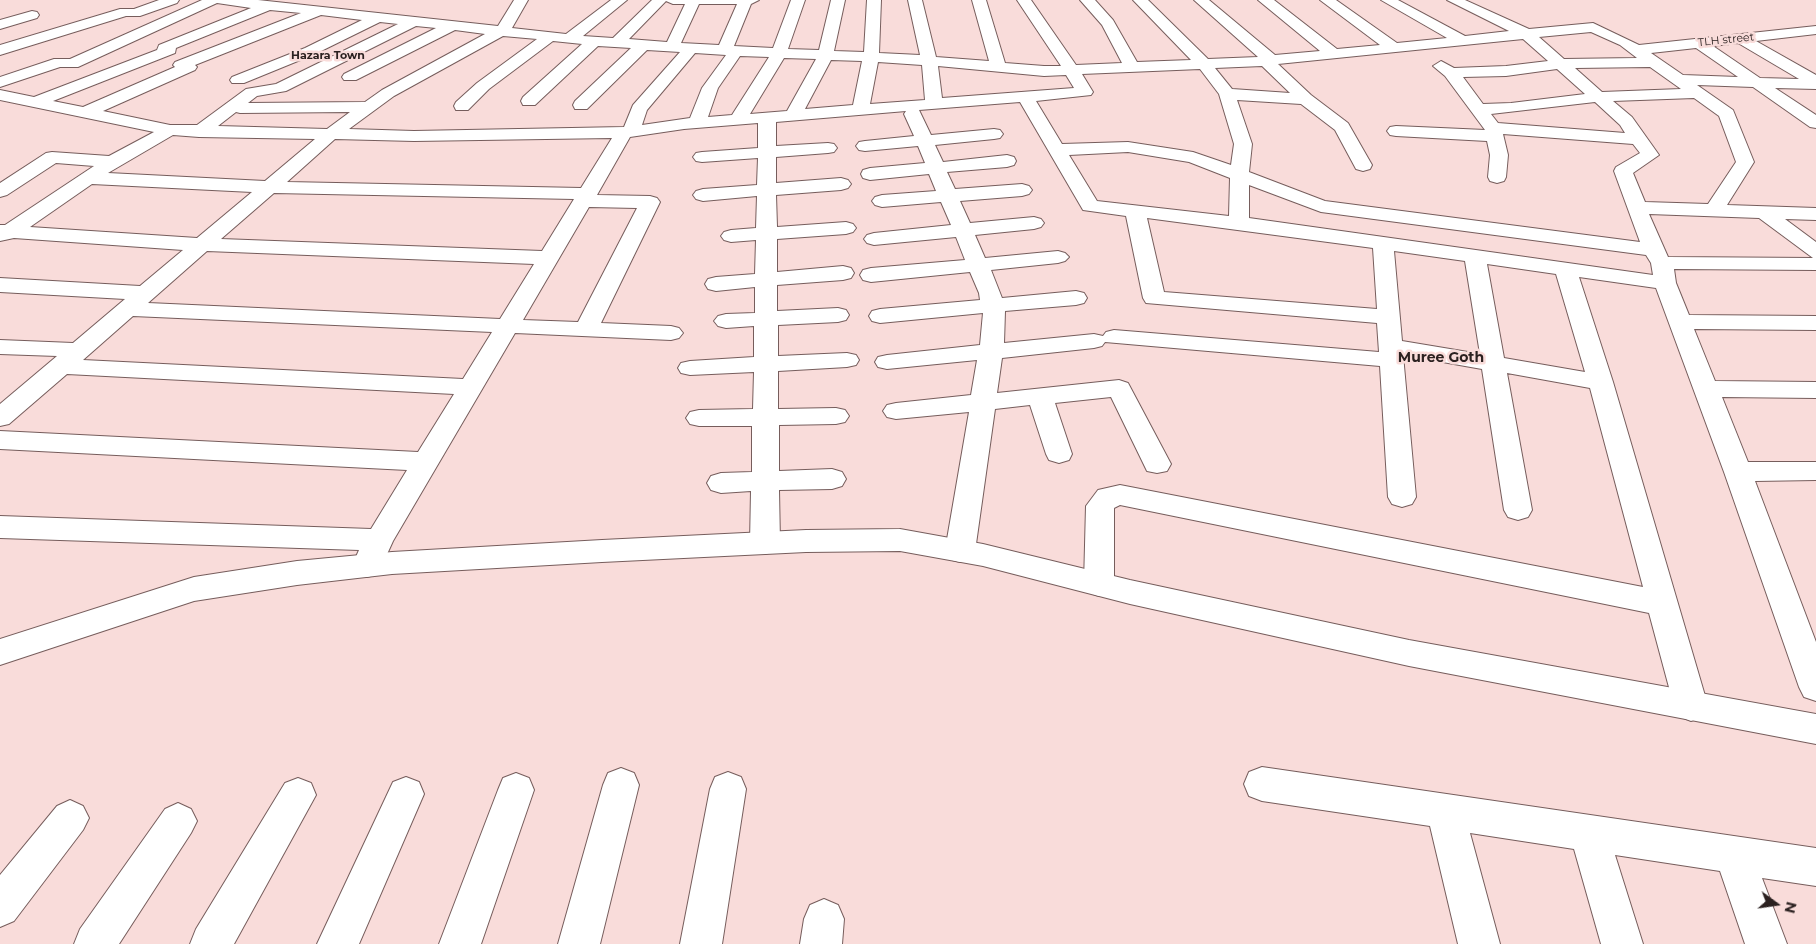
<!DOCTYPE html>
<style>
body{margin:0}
#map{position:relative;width:1816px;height:944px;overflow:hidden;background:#f9dcda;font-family:Montserrat,sans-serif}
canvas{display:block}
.north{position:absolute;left:1751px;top:879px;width:50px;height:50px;-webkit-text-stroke:4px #f9dcda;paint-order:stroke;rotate:104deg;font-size:14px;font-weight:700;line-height:20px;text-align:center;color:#2b2120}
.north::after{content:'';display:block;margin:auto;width:18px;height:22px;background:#2b2120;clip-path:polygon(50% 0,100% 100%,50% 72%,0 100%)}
</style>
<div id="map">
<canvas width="1816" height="944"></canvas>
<div class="north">N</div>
</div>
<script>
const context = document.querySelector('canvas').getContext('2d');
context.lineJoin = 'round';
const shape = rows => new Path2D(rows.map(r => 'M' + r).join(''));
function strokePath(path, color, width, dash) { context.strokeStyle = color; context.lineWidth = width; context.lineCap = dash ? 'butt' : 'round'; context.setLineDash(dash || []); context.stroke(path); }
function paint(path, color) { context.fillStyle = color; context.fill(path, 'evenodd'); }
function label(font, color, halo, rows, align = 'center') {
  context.font = font + ' Montserrat,sans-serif'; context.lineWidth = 5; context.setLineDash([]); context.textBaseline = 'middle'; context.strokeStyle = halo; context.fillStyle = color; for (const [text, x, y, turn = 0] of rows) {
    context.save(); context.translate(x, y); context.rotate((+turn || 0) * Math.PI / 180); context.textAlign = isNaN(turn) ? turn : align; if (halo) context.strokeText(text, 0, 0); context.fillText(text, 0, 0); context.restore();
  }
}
const minor = shape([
 [159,0,179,0,177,3,140,16,126,16,0,55,0,45,120,9,134,9,159,0],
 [202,0,258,0,498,26,514,0,528,0,512,28,566,34,611,0,627,0,583,36,613,38,652,0,759,0,751,4,734,46,773,48,791,0,805,0,788,49,819,50,831,0,845,0,834,51,864,52,867,0,881,0,879,53,920,55,908,0,922,0,936,57,989,61,972,0,986,0,1005,63,1044,66,1061,66,1017,0,1031,0,1076,65,1122,63,1102,25,1080,0,1095,0,1113,20,1137,62,1191,60,1133,0,1148,0,1208,59,1258,57,1194,0,1209,0,1275,55,1320,51,1258,0,1274,0,1337,49,1380,45,1320,0,1336,0,1397,43,1447,38,1381,0,1398,0,1465,36,1509,31,1447,0,1465,0,1529,29,1593,23,1639,45,1816,26,1816,34,1756,41,1816,75,1816,89,1775,88,1816,115,1816,128,1810,127,1753,87,1697,85,1733,110,1754,162,1727,205,1816,208,1816,220,1785,219,1816,242,1816,270,1674,269,1676,283,1689,315,1816,316,1816,330,1694,329,1715,381,1816,382,1816,398,1722,397,1748,462,1816,462,1816,480,1755,481,1816,642,1816,701,1804,697,1799,687,1724,472,1656,288,1579,277,1613,382,1708,706,1703,716,1691,721,1679,716,1674,706,1649,613,1120,505,1114,508,1114,584,1110,592,1099,596,1088,592,1084,584,1086,506,1098,490,1120,485,1643,587,1590,388,1507,373,1532,510,1528,517,1518,520,1508,517,1504,510,1482,369,1403,355,1416,497,1412,504,1402,507,1392,504,1388,497,1380,366,1105,342,1102,346,1094,348,1002,358,997,393,1119,380,1128,383,1171,464,1167,471,1157,473,1147,471,1111,397,1055,403,1072,454,1069,460,1059,463,1049,460,1046,454,1030,405,995,409,975,551,971,559,960,562,949,559,945,551,969,412,896,419,887,417,883,411,887,405,896,403,971,395,977,360,887,369,878,367,875,362,878,357,887,355,980,345,983,313,880,323,872,321,869,316,872,311,880,309,980,300,979,293,970,272,871,282,863,280,860,275,863,270,871,268,965,260,956,237,874,245,867,243,864,239,867,235,874,233,951,225,941,202,882,207,875,205,872,201,875,197,882,195,936,191,929,174,870,180,863,178,861,174,863,170,870,168,925,163,918,146,865,151,859,150,856,146,859,142,865,141,914,136,904,114,906,111,776,122,776,146,828,143,834,144,837,148,834,152,828,153,776,157,776,183,841,178,848,180,851,184,848,188,841,190,776,195,777,227,846,222,853,224,856,228,853,232,846,234,777,239,777,272,843,266,851,268,854,273,851,278,843,280,777,285,777,311,838,308,846,310,849,315,846,320,838,322,778,325,778,356,847,353,856,355,859,360,856,365,847,367,778,371,778,409,836,408,845,410,849,416,845,422,836,424,779,425,779,471,832,469,842,472,846,479,842,486,832,489,779,490,780,543,775,551,765,554,755,551,750,543,751,491,721,493,711,490,707,483,711,476,721,473,752,472,752,426,699,426,690,424,686,418,690,412,699,410,753,409,754,372,690,375,681,373,678,368,681,363,690,361,754,357,754,326,726,328,718,326,714,321,718,316,726,314,755,313,755,287,716,291,708,289,705,284,708,279,716,277,755,274,756,240,731,242,724,240,721,236,724,232,731,230,756,228,757,196,703,201,696,199,693,195,696,191,703,189,757,185,758,158,702,162,696,161,693,157,696,153,702,152,758,148,758,123,684,129,630,137,597,195,650,196,657,198,660,202,601,323,671,326,679,328,683,333,679,338,671,340,515,333,393,541,378,574,367,577,356,574,352,566,359,550,0,538,0,516,371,529,407,470,0,449,0,431,418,452,454,394,67,374,9,424,0,426,0,404,57,356,0,354,0,340,73,343,125,299,0,292,0,278,140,286,183,250,14,238,0,241,0,225,5,225,94,166,56,163,7,195,0,197,0,183,46,153,52,152,109,156,154,132,0,100,0,90,34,97,157,50,159,45,251,8,217,3,78,67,60,67,0,87,0,77,54,59,70,59,202,0],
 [666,1,673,4,685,4,667,42,629,39,666,1],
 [699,4,737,4,719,45,681,43,699,4],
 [270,10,301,13,175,62,173,65,175,67,83,107,53,101,175,53,176,48,270,10],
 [321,15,362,20,305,48,232,77,230,80,232,83,244,83,315,54,380,22,398,24,276,84,246,89,197,125,170,125,103,111,195,70,197,67,195,65,321,15],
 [416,26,436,28,344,74,342,77,344,80,356,80,455,30,485,34,382,90,365,102,248,103,257,96,286,91,416,26],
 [1591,32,1620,45,1637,58,1564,59,1539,37,1591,32],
 [503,36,537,39,477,83,456,102,454,106,456,110,468,110,489,89,553,41,582,44,523,97,521,101,523,105,535,105,598,46,631,48,575,101,573,105,575,109,587,109,647,50,680,52,633,105,624,127,414,131,349,129,394,96,503,36],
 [1523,39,1548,61,1506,66,1454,68,1441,61,1433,66,1445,76,1485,130,1396,126,1390,127,1387,131,1390,135,1396,136,1487,141,1490,155,1488,177,1490,181,1497,183,1504,181,1506,177,1508,155,1503,134,1633,144,1640,153,1616,167,1614,171,1640,242,1325,201,1249,172,1252,144,1237,100,1301,104,1335,130,1356,169,1363,171,1370,169,1372,165,1348,123,1311,95,1278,64,1523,39],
 [1738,43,1799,79,1760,78,1713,46,1738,43],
 [1696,48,1738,77,1683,75,1651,53,1696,48],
 [695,53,726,55,702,88,690,118,642,125,647,110,695,53],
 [740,56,769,57,732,115,708,117,718,88,740,56],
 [784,58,816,59,787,111,750,114,784,58],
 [831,60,862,61,853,105,805,109,831,60],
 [878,62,922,65,925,100,870,104,878,62],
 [938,66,1044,76,1066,75,1074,88,942,98,938,66],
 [1262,66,1290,93,1232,89,1215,68,1262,66],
 [1650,67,1681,89,1602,92,1575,68,1650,67],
 [1200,69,1219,94,1234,144,1231,165,1193,152,1128,142,1062,144,1036,101,1091,95,1093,92,1082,74,1200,69],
 [1557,69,1585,94,1511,103,1483,104,1463,77,1506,76,1557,69],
 [1694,98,1719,116,1736,162,1708,204,1645,202,1633,173,1659,155,1632,117,1613,101,1694,98],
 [1020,102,1083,210,1126,216,1143,298,1146,303,1377,323,1379,352,1114,330,1106,332,1103,336,1094,334,1004,343,1005,311,1076,305,1084,303,1087,298,1084,293,1076,291,1002,298,991,270,1058,263,1065,261,1069,257,1065,253,1058,251,985,258,975,235,1034,229,1041,227,1044,223,1041,219,1034,217,970,223,960,201,1022,196,1029,194,1032,190,1029,186,1022,184,955,189,947,172,1007,167,1014,165,1016,161,1014,157,1007,155,943,162,935,145,994,139,1000,138,1003,134,1000,130,994,129,931,135,919,110,1020,102],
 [1595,102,1620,125,1625,133,1498,123,1491,114,1595,102],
 [236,112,240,113,350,112,327,129,218,126,236,112],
 [173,135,199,137,315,139,265,181,108,173,173,135],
 [612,138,581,188,287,182,335,139,414,141,612,138],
 [1128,152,1189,162,1230,178,1229,216,1097,201,1069,155,1128,152],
 [92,184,252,192,197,238,30,227,92,184],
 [1249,185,1321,212,1646,255,1651,263,1653,275,1249,218,1249,185],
 [274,193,574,199,542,251,221,239,274,193],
 [589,207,637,208,578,322,523,320,589,207],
 [1649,214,1759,218,1813,258,1668,257,1649,214],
 [1147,218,1373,248,1377,309,1164,292,1147,218],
 [207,251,534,264,500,319,148,303,207,251],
 [1394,251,1465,261,1480,354,1402,341,1394,251],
 [1487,264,1556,274,1585,372,1504,358,1487,264],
 [133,316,492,332,463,379,83,360,133,316],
 [32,11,37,12,39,15,37,18,0,29,0,20,32,11],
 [1262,767,1816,848,1816,886,1762,878,1787,944,1745,944,1720,871,1615,855,1643,944,1601,944,1574,849,1470,833,1500,944,1458,944,1430,826,1262,801,1249,796,1244,784,1249,772,1262,767],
 [621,768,634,773,639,785,600,944,558,944,603,785,608,773,621,768],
 [728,772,741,777,746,789,722,944,680,944,710,789,715,777,728,772],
 [516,773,529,778,534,790,481,944,439,944,498,790,503,778,516,773],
 [406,777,419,782,424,794,359,944,317,944,393,782,406,777],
 [298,778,311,783,316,795,234,944,190,944,196,929,285,783,298,778],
 [70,800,83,806,89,818,83,830,14,921,0,927,0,875,57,806,70,800],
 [178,803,191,809,197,821,191,833,119,944,74,944,80,929,165,809,178,803],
 [824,899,838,905,844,919,842,944,800,944,804,919,810,905,824,899]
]);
const tertiary = shape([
 [900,529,983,544,1130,580,1409,640,1816,714,1816,744,1409,666,1130,604,983,566,900,551,806,552,602,562,392,574,297,585,194,601,0,665,0,639,194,577,297,561,392,552,602,540,806,530,900,529]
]);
const farStreetnames = [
 ["TLH street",1726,40,-6]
];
const farNeighbourhoodnames = [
 ["Hazara Town",328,56]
];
const neighbourhoodNames = [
 ["Muree Goth",1441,358]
];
strokePath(minor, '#765d5c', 2);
strokePath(tertiary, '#765d5c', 2);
paint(minor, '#fff');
paint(tertiary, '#fff');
label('11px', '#2b2120', '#f9dcda', farStreetnames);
label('bold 11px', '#2b2120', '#f9dcda', farNeighbourhoodnames);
label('bold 14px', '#2b2120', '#f9dcda', neighbourhoodNames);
</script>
